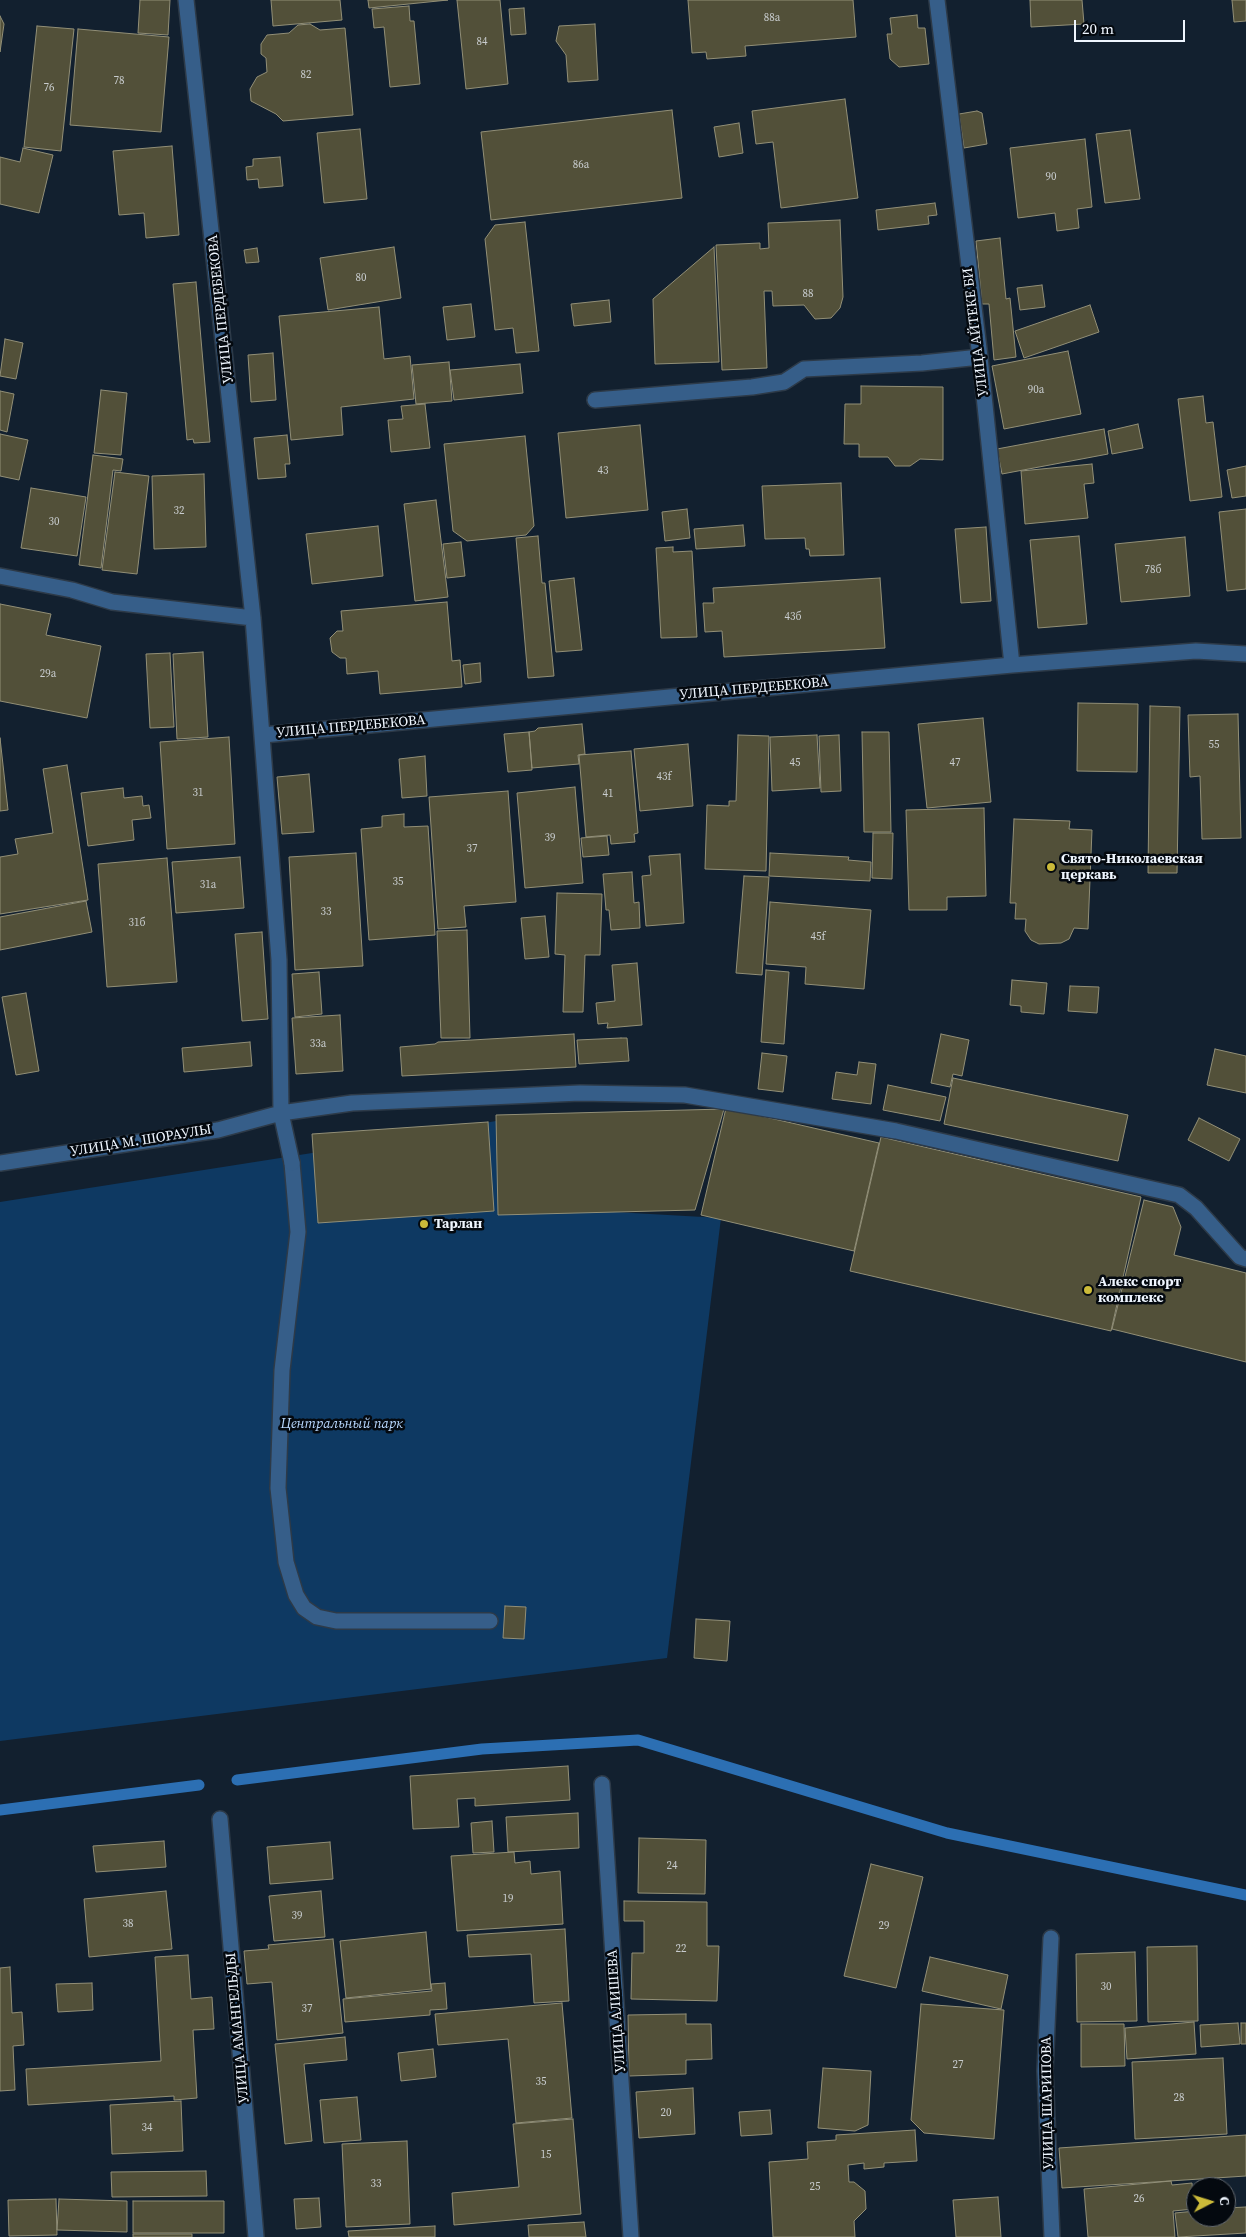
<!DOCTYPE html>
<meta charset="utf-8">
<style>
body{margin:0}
#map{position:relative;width:1246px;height:2237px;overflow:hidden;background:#12202f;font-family:"Source Serif 4",serif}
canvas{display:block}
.north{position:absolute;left:1186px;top:2177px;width:50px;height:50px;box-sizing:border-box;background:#04090f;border:1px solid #62686f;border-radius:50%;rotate:85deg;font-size:14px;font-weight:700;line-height:20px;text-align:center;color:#eff6ff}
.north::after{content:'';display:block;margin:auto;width:18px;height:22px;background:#cbba39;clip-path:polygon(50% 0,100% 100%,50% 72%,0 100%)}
.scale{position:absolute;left:1074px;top:20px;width:111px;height:22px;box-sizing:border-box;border:2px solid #eff6ff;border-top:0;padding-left:6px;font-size:15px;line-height:18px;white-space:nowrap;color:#eff6ff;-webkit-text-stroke:4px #04090f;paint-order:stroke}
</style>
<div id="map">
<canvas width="1246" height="2237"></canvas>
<div class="north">С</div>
<div class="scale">20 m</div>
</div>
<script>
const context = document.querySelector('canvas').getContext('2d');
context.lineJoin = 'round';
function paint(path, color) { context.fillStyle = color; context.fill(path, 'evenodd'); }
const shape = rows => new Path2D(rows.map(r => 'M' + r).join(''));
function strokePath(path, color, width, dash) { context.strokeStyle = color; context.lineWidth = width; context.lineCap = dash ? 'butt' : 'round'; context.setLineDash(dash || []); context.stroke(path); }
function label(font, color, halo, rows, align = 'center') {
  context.font = font + ' "Source Serif 4",serif'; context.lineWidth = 5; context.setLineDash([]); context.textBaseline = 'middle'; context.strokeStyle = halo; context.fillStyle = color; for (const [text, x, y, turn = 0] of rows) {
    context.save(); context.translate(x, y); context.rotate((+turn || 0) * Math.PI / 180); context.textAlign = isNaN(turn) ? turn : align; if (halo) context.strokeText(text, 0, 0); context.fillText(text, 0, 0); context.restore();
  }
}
const green = shape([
 [496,1121,508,1206,721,1218,667,1658,0,1741,0,1202,312,1153]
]);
const stream = shape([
 [237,1780,482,1749,638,1740,947,1833,1246,1895],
 [0,1810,199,1785]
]);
const building = shape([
 [140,0,170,0,168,35,138,33,140,0],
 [271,0,340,0,342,20,273,26,271,0],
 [368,0,448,0,369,8,368,0],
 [457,0,500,0,508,84,466,89,457,0],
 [688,0,853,0,856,37,745,46,746,56,707,59,706,52,692,53,688,0],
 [1030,0,1082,0,1084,24,1031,27,1030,0],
 [1232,0,1246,0,1246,21,1234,22,1232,0],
 [409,6,410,21,414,21,420,84,390,87,384,27,374,28,372,9,409,6],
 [524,8,526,34,511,35,509,9,524,8],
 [917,15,918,28,925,28,929,64,899,67,890,59,887,34,892,34,890,18,917,15],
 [0,16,4,24,0,52,0,16],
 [310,24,320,30,345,28,353,115,283,121,276,114,251,101,250,89,257,77,267,72,266,58,261,54,261,44,267,35,289,33,298,25,310,24],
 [595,24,598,80,568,82,566,55,556,41,559,26,595,24],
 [37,26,74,29,61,151,24,147,37,26],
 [78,29,169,37,161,132,70,125,78,29],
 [845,99,858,198,781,208,773,142,756,144,752,111,845,99],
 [672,110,682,198,491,220,481,132,672,110],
 [977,111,982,113,987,144,964,148,959,114,977,111],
 [739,123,743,153,719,157,714,127,739,123],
 [360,129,367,199,324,203,317,133,360,129],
 [1130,130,1140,199,1105,203,1096,134,1130,130],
 [1085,139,1092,207,1077,209,1079,228,1057,231,1055,213,1018,218,1010,148,1085,139],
 [172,146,179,235,146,238,144,213,119,215,113,151,172,146],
 [23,148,53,155,39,213,0,204,0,157,20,162,23,148],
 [280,157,283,186,259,188,258,179,247,180,246,167,253,166,253,159,280,157],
 [935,203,937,215,928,216,929,224,878,230,876,210,935,203],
 [840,220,843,297,840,308,831,318,815,319,804,305,773,306,772,291,764,291,767,368,722,370,716,245,760,243,760,249,769,248,768,223,840,220],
 [525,222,539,351,516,353,513,328,495,330,485,239,495,225,525,222],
 [1000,238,1006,299,1010,298,1016,357,994,360,989,304,982,304,976,241,1000,238],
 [394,247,401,298,328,310,320,258,394,247],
 [714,247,719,362,655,364,653,299,714,247],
 [257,248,259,262,246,263,244,250,257,248],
 [196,282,210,442,194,443,193,439,187,440,173,284,196,282],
 [1042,285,1045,307,1020,310,1017,288,1042,285],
 [609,300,611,322,574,326,571,304,609,300],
 [471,304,475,337,447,340,443,307,471,304],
 [1090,305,1099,332,1024,358,1015,331,1090,305],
 [379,307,384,359,410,356,414,399,341,407,343,435,291,440,279,316,379,307],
 [5,339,23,343,16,379,0,376,5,339],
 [1068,351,1081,414,1004,429,992,366,1068,351],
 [273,353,276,400,251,402,248,355,273,353],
 [449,362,452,401,416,404,412,365,449,362],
 [520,364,523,393,454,400,450,370,520,364],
 [861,386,943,387,943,460,920,459,910,466,895,466,888,457,859,457,859,444,844,444,845,404,861,404,861,386],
 [101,390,127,393,121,455,94,453,101,390],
 [0,391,14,394,7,432,0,430,0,391],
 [1203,396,1206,423,1213,422,1222,497,1190,501,1178,399,1203,396],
 [425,404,430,448,391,452,388,420,403,419,401,406,425,404],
 [1138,424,1143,448,1112,454,1108,431,1138,424],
 [640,425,648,510,566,518,558,433,640,425],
 [1104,429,1108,454,1002,474,997,449,1104,429],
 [0,434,28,440,19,480,0,476,0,434],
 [287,435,290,464,285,464,286,477,258,479,254,438,287,435],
 [525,436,534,526,526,535,467,541,453,531,444,444,525,436],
 [93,455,123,459,121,471,113,470,101,568,79,565,93,455],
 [1092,464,1094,483,1084,484,1088,518,1025,524,1021,471,1092,464],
 [1246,466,1246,496,1232,498,1227,470,1246,466],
 [115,472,149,476,137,574,102,570,115,472],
 [204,474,206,547,154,549,152,476,204,474],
 [841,483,844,555,810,556,809,549,806,549,805,538,765,539,762,486,841,483],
 [31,488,86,497,77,556,21,548,31,488],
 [436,500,448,597,415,601,404,504,436,500],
 [687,509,690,538,665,541,662,512,687,509],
 [1246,509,1246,589,1227,591,1219,512,1246,509],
 [743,525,745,546,696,549,694,529,743,525],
 [378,526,383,576,312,584,306,534,378,526],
 [986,527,991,601,961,603,955,529,986,527],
 [538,536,542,583,545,583,554,676,528,678,516,538,538,536],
 [1079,536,1087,624,1038,628,1030,540,1079,536],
 [1185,537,1190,596,1121,602,1115,544,1185,537],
 [461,542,465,576,447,578,443,544,461,542],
 [673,547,673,552,692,551,697,637,661,638,656,548,673,547],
 [574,578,582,650,556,652,549,581,574,578],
 [880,578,885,648,724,657,722,631,705,632,703,603,714,603,713,588,880,578],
 [447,602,452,661,460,660,462,687,380,694,378,671,347,674,346,658,340,658,332,652,330,638,337,631,343,631,341,611,447,602],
 [0,604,51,614,46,635,101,646,87,718,0,701,0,604],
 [203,652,208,737,177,739,173,654,203,652],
 [170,653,174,727,150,728,146,654,170,653],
 [480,663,481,682,465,684,463,665,480,663],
 [1078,703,1138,704,1137,772,1077,771,1078,703],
 [1150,706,1180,707,1177,873,1148,873,1150,706],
 [1238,714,1241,838,1202,839,1200,776,1190,777,1188,715,1238,714],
 [983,718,991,802,927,808,918,724,983,718],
 [582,724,585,754,578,755,579,764,532,768,529,732,535,731,538,728,582,724],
 [529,732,532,770,508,772,504,734,529,732],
 [862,732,889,732,891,832,864,832,862,732],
 [738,735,769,736,766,871,705,869,707,805,729,806,729,801,736,801,738,735],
 [817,735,820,788,772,791,770,737,817,735],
 [839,735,841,791,821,792,819,736,839,735],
 [229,737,235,844,167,849,160,742,229,737],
 [0,738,8,810,0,811,0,738],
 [688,744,693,806,640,811,634,749,688,744],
 [631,751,638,833,634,834,635,842,611,844,610,835,586,837,579,755,631,751],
 [425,756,427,796,402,798,399,759,425,756],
 [67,765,88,900,0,914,0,857,18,854,15,839,53,833,43,769,67,765],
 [309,774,314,832,282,834,277,777,309,774],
 [575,787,583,883,525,888,517,793,575,787],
 [123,788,124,798,142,796,143,806,149,805,151,818,132,820,134,840,88,846,81,793,123,788],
 [508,791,516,902,464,906,466,927,438,929,429,797,508,791],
 [984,808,986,896,947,897,947,910,909,910,906,810,984,808],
 [404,814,404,827,428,826,435,935,369,940,361,829,382,827,382,816,404,814],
 [1014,819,1070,821,1069,829,1092,830,1088,929,1074,928,1069,939,1061,943,1039,944,1031,940,1025,931,1026,919,1015,919,1016,903,1010,903,1014,819],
 [873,833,893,833,892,879,872,878,873,833],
 [607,836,609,855,583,857,581,838,607,836],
 [356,853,363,966,295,970,289,857,356,853],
 [770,853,849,857,848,860,871,862,870,881,769,876,770,853],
 [680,854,684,923,646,926,642,876,651,875,649,856,680,854],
 [240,857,244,908,176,913,172,862,240,857],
 [167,858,177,982,107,987,98,864,167,858],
 [632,872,634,903,639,902,640,928,611,930,609,910,606,910,603,874,632,872],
 [744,876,769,877,762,975,736,973,744,876],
 [557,893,602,894,600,955,585,955,583,1012,563,1012,565,955,555,954,557,893],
 [86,901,92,932,0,950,0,917,86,901],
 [770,902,871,910,864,989,805,984,806,967,766,964,770,902],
 [545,916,549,957,525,959,521,918,545,916],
 [467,930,470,1038,441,1038,437,931,467,930],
 [262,932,268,1019,242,1021,235,934,262,932],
 [637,963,642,1025,607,1028,608,1023,598,1024,596,1003,615,1001,612,965,637,963],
 [766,970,789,972,784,1044,761,1042,766,970],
 [319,972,322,1014,295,1017,292,974,319,972],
 [1012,980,1047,983,1044,1014,1021,1012,1021,1006,1010,1005,1012,980],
 [1070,986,1099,987,1097,1013,1068,1011,1070,986],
 [26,993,39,1071,16,1075,2,997,26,993],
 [340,1015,343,1071,296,1074,292,1018,340,1015],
 [574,1034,576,1067,402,1076,400,1047,435,1044,438,1042,574,1034],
 [941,1034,969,1040,962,1076,953,1074,950,1087,931,1083,941,1034],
 [621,1038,627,1038,629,1061,579,1064,577,1040,621,1038],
 [250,1042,252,1066,184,1072,182,1048,250,1042],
 [1215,1049,1246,1056,1246,1093,1207,1085,1215,1049],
 [762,1053,787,1056,783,1092,758,1089,762,1053],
 [859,1062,876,1064,871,1104,832,1099,836,1072,857,1075,859,1062],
 [953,1078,1128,1115,1118,1161,944,1124,953,1078],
 [888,1085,946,1097,940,1121,883,1110,888,1085],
 [726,1108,879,1143,854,1251,701,1215,726,1108],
 [724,1109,695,1210,498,1215,496,1115,724,1109],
 [1199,1118,1240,1139,1229,1161,1188,1140,1199,1118],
 [488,1122,494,1211,318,1223,312,1134,488,1122],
 [881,1137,1141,1197,1111,1331,850,1271,881,1137],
 [1144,1200,1173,1207,1181,1227,1174,1255,1246,1273,1246,1362,1112,1329,1144,1200],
 [505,1606,526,1607,524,1639,503,1638,505,1606],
 [696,1619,730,1621,727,1661,694,1658,696,1619],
 [568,1766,570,1800,475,1806,475,1798,457,1799,459,1827,413,1829,410,1776,568,1766],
 [578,1813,579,1848,508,1852,506,1817,578,1813],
 [492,1821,494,1852,473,1853,471,1823,492,1821],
 [639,1838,706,1840,705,1894,638,1893,639,1838],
 [164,1841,166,1867,96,1872,93,1846,164,1841],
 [330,1842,333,1879,270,1884,267,1847,330,1842],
 [514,1852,515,1863,530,1861,531,1874,560,1871,563,1924,457,1931,451,1856,514,1852],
 [871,1864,923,1877,896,1988,844,1976,871,1864],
 [166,1891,172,1949,89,1957,84,1899,166,1891],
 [321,1891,325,1937,274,1941,269,1896,321,1891],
 [624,1901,707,1902,707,1946,719,1946,717,2001,631,1999,632,1953,644,1953,644,1921,624,1921,624,1901],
 [565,1929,569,2001,534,2003,531,1954,469,1957,467,1935,565,1929],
 [426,1932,431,1989,346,1998,340,1941,426,1932],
 [333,1939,343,2033,277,2040,272,1982,247,1984,244,1951,269,1949,268,1945,333,1939],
 [1197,1946,1198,2021,1148,2022,1147,1947,1197,1946],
 [1135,1952,1137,2021,1077,2022,1076,1954,1135,1952],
 [188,1955,191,1999,212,1997,214,2029,193,2030,197,2098,174,2100,174,2096,28,2105,26,2069,161,2061,155,1957,188,1955],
 [930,1957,1008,1975,1001,2009,922,1991,930,1957],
 [10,1967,12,2013,22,2012,24,2045,13,2046,15,2090,0,2091,0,1968,10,1967],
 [92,1983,93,2010,58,2012,56,1984,92,1983],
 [445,1983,447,2009,430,2010,430,2015,345,2022,343,1999,432,1991,431,1984,445,1983],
 [562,2003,572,2118,516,2123,508,2039,438,2045,435,2014,562,2003],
 [921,2004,1004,2010,994,2139,924,2133,911,2120,921,2004],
 [686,2014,686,2024,711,2024,712,2059,686,2060,686,2074,629,2076,628,2015,686,2014],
 [1194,2022,1196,2054,1127,2059,1125,2028,1194,2022],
 [1238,2023,1240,2044,1201,2047,1200,2025,1238,2023],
 [1241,2023,1246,2023,1246,2044,1241,2044,1241,2023],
 [1081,2024,1124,2024,1125,2066,1081,2067,1081,2024],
 [345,2037,347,2060,304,2064,312,2141,285,2144,275,2044,345,2037],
 [433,2049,436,2077,401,2081,398,2053,433,2049],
 [1223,2058,1227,2134,1135,2139,1132,2062,1223,2058],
 [823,2068,871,2071,868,2125,855,2131,818,2128,823,2068],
 [693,2088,695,2134,639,2138,636,2092,693,2088],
 [357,2097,361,2140,324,2143,320,2100,357,2097],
 [181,2101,183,2151,112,2154,110,2105,181,2101],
 [770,2110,772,2134,741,2136,739,2112,770,2110],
 [573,2119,581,2214,454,2225,452,2193,519,2187,513,2124,573,2119],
 [915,2130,917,2161,884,2163,884,2167,864,2169,864,2163,848,2165,849,2182,854,2182,865,2191,866,2209,854,2221,855,2237,773,2237,769,2162,808,2159,807,2142,836,2140,836,2135,915,2130],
 [1246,2135,1246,2176,1062,2188,1059,2148,1246,2135],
 [407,2141,410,2224,346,2227,342,2144,407,2141],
 [206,2171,207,2196,112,2197,111,2172,206,2171],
 [1171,2181,1172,2185,1192,2183,1194,2209,1173,2211,1175,2237,1088,2237,1084,2189,1171,2181],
 [998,2197,1001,2237,956,2237,953,2200,998,2197],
 [319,2198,321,2227,296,2229,294,2199,319,2198],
 [56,2199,57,2235,9,2236,8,2200,56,2199],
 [59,2199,127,2201,127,2232,57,2230,59,2199],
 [133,2201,224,2201,224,2233,133,2233,133,2201],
 [1246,2207,1246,2233,1178,2237,1175,2213,1196,2211,1196,2217,1226,2217,1226,2208,1246,2207],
 [584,2222,586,2237,529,2237,528,2225,584,2222],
 [435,2226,435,2237,349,2237,348,2231,435,2226],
 [133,2234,192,2234,192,2237,133,2237,133,2234]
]);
const lane = shape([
 [292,1163,298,1232,282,1370,278,1488,286,1562,296,1595,304,1608,317,1617,336,1621,490,1621]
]);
const street = shape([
 [186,0,253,618,279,960,281,1113,292,1163],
 [937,0,980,357,1012,665],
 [595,400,752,387,784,382,804,369,922,363,980,357],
 [0,576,72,590,112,602,253,618],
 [263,735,1012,665,1196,651,1246,654],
 [0,1163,218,1130,281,1113,352,1103,580,1093,685,1095,896,1131,1179,1195,1196,1208,1240,1257,1246,1259],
 [602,1784,631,2237],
 [220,1819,256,2237],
 [1051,1938,1045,2071,1052,2237]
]);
const markers = [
 [1051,867,5,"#cbba39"],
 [424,1224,5,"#cbba39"],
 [1088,1290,5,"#cbba39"]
];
const numberNames = [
 ["88а",772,18],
 ["84",482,42],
 ["82",306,75],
 ["78",119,81],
 ["76",49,88],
 ["86а",581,165],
 ["90",1051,177],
 ["80",361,278],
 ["88",808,294],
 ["90а",1036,390],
 ["43",603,471],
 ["32",179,511],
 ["30",54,522],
 ["78б",1153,570],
 ["43б",793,617],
 ["29а",48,674],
 ["55",1214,745],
 ["45",795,763],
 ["47",955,763],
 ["43f",664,777],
 ["31",198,793],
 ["41",608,794],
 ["39",550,838],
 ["37",472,849],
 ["35",398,882],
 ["31а",208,885],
 ["33",326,912],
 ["31б",137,923],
 ["45f",818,937],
 ["33а",318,1044],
 ["24",672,1866],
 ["19",508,1899],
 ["39",297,1916],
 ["38",128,1924],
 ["29",884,1926],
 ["22",681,1949],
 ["30",1106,1987],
 ["37",307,2009],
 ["27",958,2065],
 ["35",541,2082],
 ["28",1179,2098],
 ["20",666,2113],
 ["34",147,2128],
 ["15",546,2155],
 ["33",376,2184],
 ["25",815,2187],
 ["26",1139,2199]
];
const streetNames = [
 ["УЛИЦА ПЕРДЕБЕКОВА",221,309,-96],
 ["УЛИЦА АЙТЕКЕ БИ",976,332,-97],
 ["УЛИЦА ПЕРДЕБЕКОВА",754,689,-5],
 ["УЛИЦА ПЕРДЕБЕКОВА",351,727,-5],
 ["УЛИЦА М. ШОРАУЛЫ",141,1141,-9],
 ["УЛИЦА АЛИШЕВА",617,2011,-94],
 ["УЛИЦА АМАНГЕЛЬДЫ",238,2028,-95],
 ["УЛИЦА ШАРИПОВА",1048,2103,-91]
];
const poiNames = [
 ["Свято-Николаевская",1061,859],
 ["церкавь",1061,875],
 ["Тарлан",434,1224],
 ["Алекс спорт",1098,1282],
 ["комплекс",1098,1298]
];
const parkNames = [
 ["Центральный парк",342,1424]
];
paint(green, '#0e3962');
strokePath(stream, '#2c6fb3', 11);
paint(building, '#525039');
strokePath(building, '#928f77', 1);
strokePath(lane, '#2d3a48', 18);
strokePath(street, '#2d3a48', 18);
strokePath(lane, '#365e89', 15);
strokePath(street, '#365e89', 15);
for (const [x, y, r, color] of markers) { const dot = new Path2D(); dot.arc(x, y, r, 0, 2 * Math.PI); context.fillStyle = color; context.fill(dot); strokePath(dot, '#04090f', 2); }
label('11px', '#c8ccce', null, numberNames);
label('14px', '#eff6ff', '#04090f', streetNames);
label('bold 14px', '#eff6ff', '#04090f', poiNames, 'left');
label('italic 14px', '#b9d9ff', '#04090f', parkNames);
</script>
